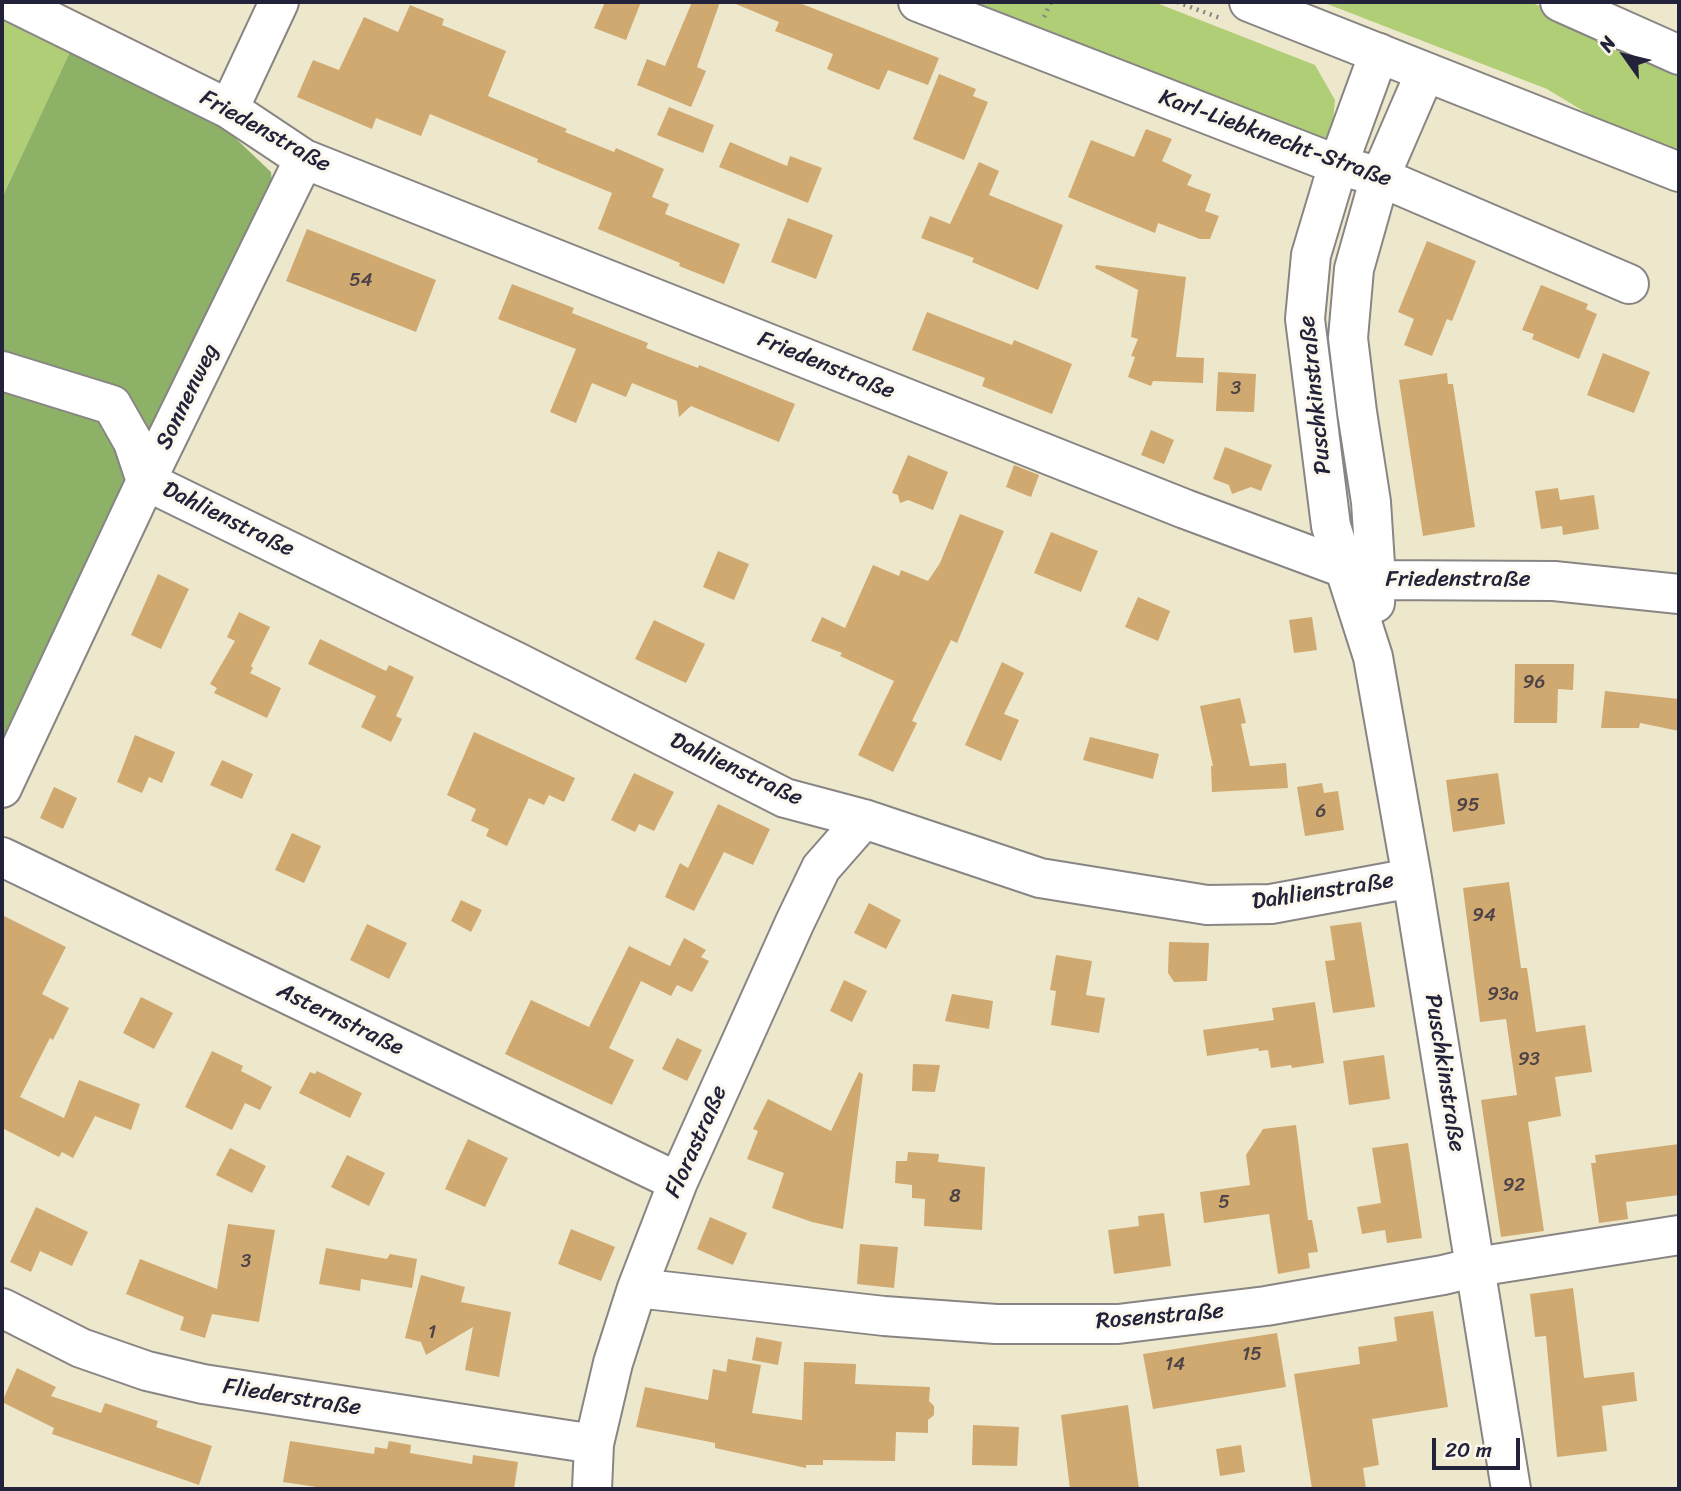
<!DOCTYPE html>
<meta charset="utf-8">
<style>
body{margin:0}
#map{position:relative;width:1681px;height:1491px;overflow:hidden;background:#ede8cc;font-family:Sriracha,sans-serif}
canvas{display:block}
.frame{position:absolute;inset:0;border:4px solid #22223b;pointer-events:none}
.north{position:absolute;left:1590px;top:21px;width:70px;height:70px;-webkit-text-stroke:5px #fbf7ec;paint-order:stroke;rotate:304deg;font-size:19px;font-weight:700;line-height:28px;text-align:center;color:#22223b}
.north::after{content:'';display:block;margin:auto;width:24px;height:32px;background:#22223b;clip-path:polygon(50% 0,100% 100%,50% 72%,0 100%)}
.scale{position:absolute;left:1432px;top:1438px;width:88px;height:32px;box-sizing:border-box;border:4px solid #22223b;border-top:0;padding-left:9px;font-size:21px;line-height:24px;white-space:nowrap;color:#22223b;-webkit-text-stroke:5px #fbf7ec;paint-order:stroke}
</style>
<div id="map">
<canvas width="1681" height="1491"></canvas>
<div class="frame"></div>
<div class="north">N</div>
<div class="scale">20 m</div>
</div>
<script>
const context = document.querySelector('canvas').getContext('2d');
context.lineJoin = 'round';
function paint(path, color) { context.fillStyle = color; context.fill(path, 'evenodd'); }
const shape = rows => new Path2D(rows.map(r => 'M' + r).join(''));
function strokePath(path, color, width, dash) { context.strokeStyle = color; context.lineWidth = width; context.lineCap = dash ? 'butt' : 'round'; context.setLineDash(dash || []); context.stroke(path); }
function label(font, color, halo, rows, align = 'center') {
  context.font = font + ' Sriracha,sans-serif'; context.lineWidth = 6; context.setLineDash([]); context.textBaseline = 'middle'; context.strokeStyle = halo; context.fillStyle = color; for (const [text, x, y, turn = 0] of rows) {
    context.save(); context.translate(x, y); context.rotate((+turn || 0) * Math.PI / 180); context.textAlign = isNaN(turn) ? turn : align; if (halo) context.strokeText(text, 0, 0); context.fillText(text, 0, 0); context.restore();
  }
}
const green = shape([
 [957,2,1154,2,1315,65,1335,100,1333,121,1323,145],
 [1322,2,1530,2,1666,59,1679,66,1679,154,1603,123,1547,89],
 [2,5,76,39,2,198]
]);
const forest = shape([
 [76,39,211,115,271,172,273,191,2,763,2,198]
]);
const building = shape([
 [605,2,641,2,626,40,594,28],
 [692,2,720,2,697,67,706,71,691,107,637,85,647,59,665,66],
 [731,2,797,2,939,58,928,85,888,70,879,90,827,69,833,54,775,31,779,22],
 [410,5,444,19,442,25,506,51,488,96,567,129,565,132,614,152,616,148,664,169,652,197,669,204,665,214,740,244,724,284,679,266,680,263,598,229,612,193,537,162,538,159,430,114,421,136,376,118,372,129,297,97,313,60,339,70,364,17,398,32],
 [939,74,976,89,973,96,988,102,964,160,913,139],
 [669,107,714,125,703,153,657,135],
 [1146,129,1172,139,1162,161,1192,175,1187,185,1211,194,1205,211,1219,216,1210,239,1200,239,1158,223,1155,233,1068,197,1091,140,1134,157],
 [730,142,787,166,790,156,822,168,808,203,719,167],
 [979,162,999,171,989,195,1063,225,1038,290,972,262,974,258,921,238,930,216,950,224],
 [788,218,833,235,816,279,771,262],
 [307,229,436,280,416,332,286,281],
 [1427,241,1476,261,1452,321,1447,319,1432,356,1404,345,1414,319,1398,312],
 [1096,265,1186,277,1176,357,1204,358,1203,383,1153,381,1151,386,1128,377,1135,357,1131,356,1138,339,1131,337,1138,290,1095,268],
 [512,284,574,308,572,313,648,343,646,348,698,368,699,365,795,404,779,442,691,406,679,417,677,401,632,383,626,397,592,383,576,423,550,412,576,349,498,319],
 [1541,285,1588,304,1586,309,1597,314,1579,359,1532,339,1534,334,1522,330],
 [927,312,1012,345,1014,340,1072,364,1052,414,982,386,985,378,912,350],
 [1603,353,1650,372,1634,413,1587,395],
 [1218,372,1256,374,1254,412,1216,411],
 [1447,373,1448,384,1453,384,1475,527,1423,536,1399,380],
 [1151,430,1174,440,1164,464,1141,455],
 [1225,447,1272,465,1261,491,1251,487,1232,494,1229,485,1213,479],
 [908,455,948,472,933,510,908,500,900,503,898,495,892,493],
 [1014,465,1039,475,1031,497,1006,487],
 [1558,488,1560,500,1594,495,1599,529,1563,535,1562,526,1541,529,1535,491],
 [960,514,1004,531,957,643,951,640,912,721,917,723,893,772,858,755,894,681,840,656,842,653,811,641,822,617,845,628,873,565,899,576,901,570,928,581,940,563],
 [1051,532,1098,551,1081,592,1034,573],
 [718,551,749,564,734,600,703,587],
 [158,574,189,589,161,649,131,635],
 [1138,597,1170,611,1158,641,1125,627],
 [239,612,270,627,251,666,253,668,250,673,281,688,267,718,214,693,217,688,210,684,235,641,227,637],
 [1312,617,1317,650,1294,653,1289,620],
 [654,620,705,644,686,683,635,659],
 [320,639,386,671,389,665,414,677,396,716,402,719,391,742,361,727,376,696,308,664],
 [1002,662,1024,673,1004,714,1019,720,1001,761,965,745],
 [1515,664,1574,664,1573,690,1558,689,1557,723,1514,723],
 [1605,691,1679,699,1679,731,1640,723,1639,728,1601,728],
 [1240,698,1246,723,1241,724,1250,766,1286,763,1288,788,1212,792,1211,766,1213,766,1200,706],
 [474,732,575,778,564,802,549,795,544,805,529,798,507,846,486,836,489,829,471,821,476,809,447,795],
 [135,735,175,752,162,783,149,777,142,793,117,782],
 [1090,737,1159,754,1153,779,1083,760],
 [222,760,253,774,242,799,210,785],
 [634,773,674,792,654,831,639,824,635,832,611,820],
 [1498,773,1505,824,1453,832,1446,780],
 [1322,783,1324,793,1338,791,1344,830,1305,836,1297,787],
 [54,787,77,798,63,829,40,818],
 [718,804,770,829,753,865,724,852,694,911,665,897,680,863,688,868],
 [292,833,321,846,304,883,275,870],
 [1509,882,1521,968,1527,968,1536,1032,1585,1025,1592,1072,1555,1077,1561,1116,1528,1122,1544,1231,1501,1237,1481,1100,1517,1095,1506,1019,1480,1022,1463,888],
 [461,900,482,910,471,932,451,921],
 [869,903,901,920,886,949,854,933],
 [2,915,66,947,42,994,69,1008,53,1040,50,1038,20,1097,64,1118,79,1080,140,1104,131,1130,95,1116,73,1158,62,1152,59,1157,4,1129,2,1133],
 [1361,922,1375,1007,1333,1013,1325,961,1335,960,1330,926],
 [367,924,407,943,389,979,350,960],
 [684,938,706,950,701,957,709,961,692,992,677,985,671,996,641,981,609,1048,634,1060,612,1105,505,1054,531,1000,589,1027,629,946,670,966],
 [1169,942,1209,943,1207,981,1174,982,1168,973],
 [1056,955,1092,961,1086,995,1105,998,1099,1033,1051,1025,1056,991,1050,990],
 [844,980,867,991,852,1022,830,1011],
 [952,994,993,1001,989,1029,945,1021],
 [141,997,173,1013,154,1049,123,1033],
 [1315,1002,1324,1063,1292,1068,1291,1065,1271,1068,1268,1050,1259,1051,1258,1048,1207,1056,1203,1030,1274,1020,1272,1008],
 [677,1038,702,1050,687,1081,662,1069],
 [212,1051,243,1066,241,1071,272,1087,260,1110,245,1103,232,1130,185,1107],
 [1384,1055,1390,1099,1349,1105,1343,1061],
 [913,1064,940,1065,935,1092,912,1091],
 [317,1071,362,1093,350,1118,299,1093,310,1072,315,1074],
 [859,1072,863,1074,843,1229,812,1222,772,1208,784,1173,747,1159,758,1131,753,1129,768,1099,831,1131],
 [1296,1125,1308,1220,1312,1220,1318,1252,1308,1253,1310,1268,1278,1274,1269,1214,1204,1223,1200,1192,1250,1185,1246,1155,1263,1129],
 [468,1139,508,1158,485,1207,445,1189],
 [1408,1143,1422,1238,1387,1243,1385,1230,1362,1234,1357,1207,1381,1203,1372,1148],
 [1679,1144,1679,1195,1626,1202,1628,1219,1599,1223,1591,1163,1596,1163,1595,1155],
 [230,1148,266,1166,252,1193,216,1175],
 [908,1152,939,1154,938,1162,985,1167,982,1230,924,1226,925,1199,912,1198,912,1185,895,1183,896,1161,907,1161],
 [347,1155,385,1173,369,1206,331,1187],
 [36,1207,88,1232,72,1266,40,1251,31,1272,10,1262],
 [1164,1213,1171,1266,1114,1274,1108,1230,1139,1226,1138,1216],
 [710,1217,747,1233,733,1265,697,1249],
 [228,1224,275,1230,259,1322,212,1314,205,1338,180,1330,184,1317,126,1294,140,1259,217,1289],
 [571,1229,615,1247,601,1281,558,1264],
 [860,1244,898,1247,894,1288,857,1284],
 [326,1248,387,1259,390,1254,417,1259,412,1288,361,1279,360,1291,319,1284],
 [421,1275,465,1287,461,1302,511,1312,499,1377,465,1370,473,1327,426,1355,421,1342,405,1338],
 [1573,1288,1584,1378,1634,1372,1637,1401,1602,1406,1607,1451,1557,1457,1546,1336,1535,1337,1530,1294],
 [1433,1311,1448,1407,1372,1419,1379,1465,1363,1468,1366,1489,1312,1489,1294,1374,1360,1364,1358,1347,1397,1341,1394,1317],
 [1277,1333,1286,1387,1153,1409,1143,1354],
 [756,1337,782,1342,778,1365,752,1360],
 [728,1359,761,1365,752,1413,802,1420,804,1362,856,1364,855,1384,930,1387,929,1401,934,1406,934,1415,928,1420,928,1433,896,1432,895,1461,823,1460,823,1465,806,1465,806,1468,715,1448,715,1443,636,1427,645,1387,708,1400,713,1369,726,1372],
 [17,1368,56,1387,51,1396,101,1413,105,1403,158,1421,156,1427,212,1446,199,1485,52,1434,54,1428,2,1402],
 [1128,1405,1139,1489,1070,1489,1061,1415],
 [973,1425,1019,1427,1017,1466,972,1465],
 [290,1441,374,1454,375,1447,387,1449,389,1441,411,1445,410,1453,472,1464,473,1455,518,1462,514,1489,330,1489,283,1482],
 [1241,1445,1245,1472,1220,1476,1216,1449]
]);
const path = shape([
 [1177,2,1220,18],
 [1044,17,1051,2]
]);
const minor = shape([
 [12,2,229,109,304,159,1185,509,1376,580,1554,581,1679,594],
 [918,2,1338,165,1380,177,1629,284],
 [1560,2,1679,55],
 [1379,53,1338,165,1311,255,1305,319,1331,526,1373,657,1412,878,1511,1489],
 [229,109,279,2],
 [2,371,112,405,133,442,146,481,517,662,785,798,864,819,1040,878,1207,905,1271,904,1412,878],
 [1375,603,1376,580,1371,502,1357,412,1348,338,1354,269,1380,177,1425,73],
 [2,788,146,481,304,159],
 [2,857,678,1182],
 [637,1288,884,1316,996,1324,1118,1324,1266,1306,1443,1275,1476,1267,1679,1235],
 [2,1308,81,1348,147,1371,203,1384,594,1444],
 [592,1489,594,1444,613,1363,637,1288,678,1182,795,922,821,868,864,819]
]);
const major = shape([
 [1249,2,1679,172]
]);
const numberNames = [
 ["54",361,281],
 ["3",1236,389],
 ["96",1534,683],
 ["95",1468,806],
 ["6",1321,812],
 ["94",1484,916],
 ["93a",1503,995],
 ["93",1529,1060],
 ["92",1514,1186],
 ["8",955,1197],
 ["5",1224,1203],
 ["3",246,1262],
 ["1",432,1333],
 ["15",1252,1355],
 ["14",1175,1365]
];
const streetNames = [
 ["Friedenstraße",265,132,29],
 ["Karl-Liebknecht-Straße",1275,139,20],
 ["Friedenstraße",826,366,22],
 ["Puschkinstraße",1316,395,-96],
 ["Sonnenweg",188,397,-64],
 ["Dahlienstraße",228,520,26],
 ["Friedenstraße",1458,580],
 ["Dahlienstraße",736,770,25],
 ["Dahlienstraße",1323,892,-9],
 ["Asternstraße",340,1020,26],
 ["Puschkinstraße",1444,1073,81],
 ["Florastraße",697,1142,-66],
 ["Rosenstraße",1160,1317,-5],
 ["Fliederstraße",292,1398,9]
];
paint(green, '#b0ce76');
paint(forest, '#8cb167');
paint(building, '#d0a971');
strokePath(minor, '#888584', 42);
strokePath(major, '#888584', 42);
strokePath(path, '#888584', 4.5, [2, 5]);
strokePath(minor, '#fff', 38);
strokePath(major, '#fff', 38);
label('19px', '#4e4448', null, numberNames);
label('23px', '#22223b', '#fbf7ec', streetNames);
</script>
